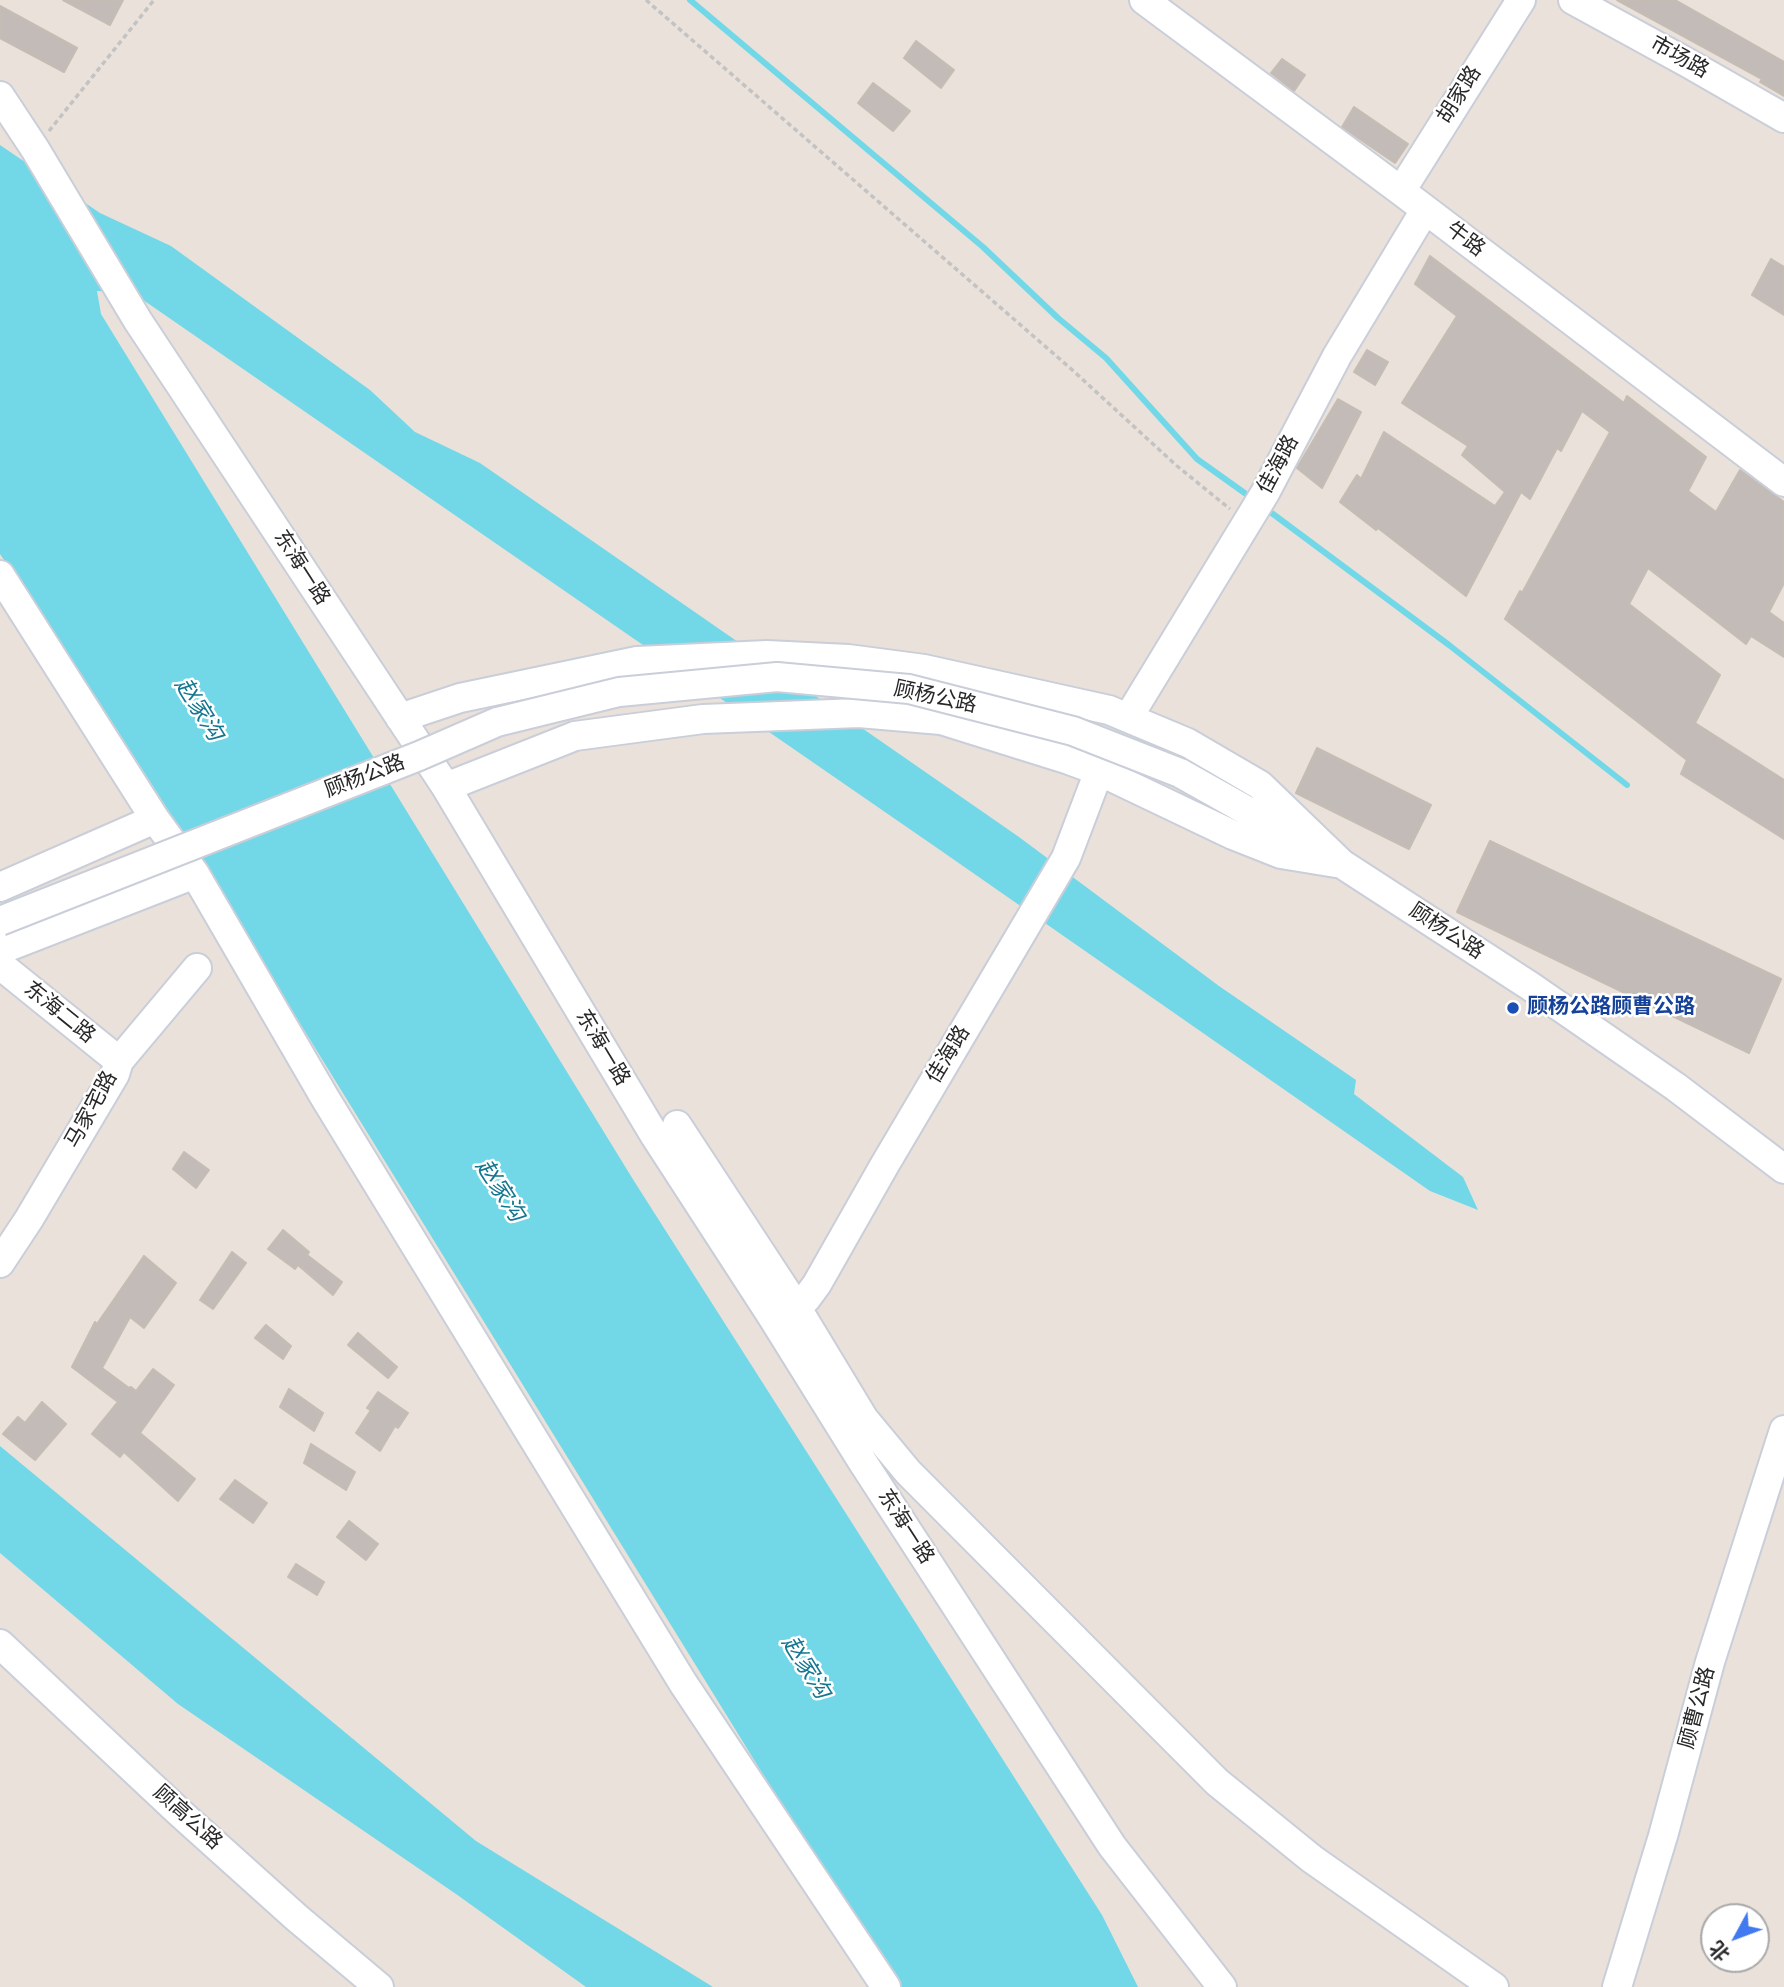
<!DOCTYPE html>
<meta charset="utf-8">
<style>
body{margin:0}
#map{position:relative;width:1784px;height:1987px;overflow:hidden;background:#eae1da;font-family:"Sofia Sans Condensed","Noto Sans SC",sans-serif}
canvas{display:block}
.north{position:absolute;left:1700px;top:1903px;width:70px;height:70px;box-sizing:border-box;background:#fff;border:2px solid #a9a9a9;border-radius:50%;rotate:229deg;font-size:19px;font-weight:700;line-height:28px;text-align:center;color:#282828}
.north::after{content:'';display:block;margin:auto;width:24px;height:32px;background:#4179f0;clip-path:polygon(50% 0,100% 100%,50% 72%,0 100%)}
</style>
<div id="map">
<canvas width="1784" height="1987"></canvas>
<div class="north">北</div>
</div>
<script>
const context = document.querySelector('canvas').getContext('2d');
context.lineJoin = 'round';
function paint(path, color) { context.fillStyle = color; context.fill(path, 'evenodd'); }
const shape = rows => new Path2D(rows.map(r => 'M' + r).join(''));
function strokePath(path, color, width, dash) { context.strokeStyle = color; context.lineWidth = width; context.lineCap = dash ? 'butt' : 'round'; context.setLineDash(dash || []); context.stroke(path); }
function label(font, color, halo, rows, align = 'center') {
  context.font = font + ' "Sofia Sans Condensed","Noto Sans SC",sans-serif'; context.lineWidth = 5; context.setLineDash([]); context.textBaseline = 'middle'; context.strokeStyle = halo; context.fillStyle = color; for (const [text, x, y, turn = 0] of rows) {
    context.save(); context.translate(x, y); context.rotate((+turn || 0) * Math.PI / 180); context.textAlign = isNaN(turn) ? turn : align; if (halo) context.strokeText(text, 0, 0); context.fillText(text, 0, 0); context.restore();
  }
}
const water = shape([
 [0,145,100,213,171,246,370,390,415,432,480,463,1019,837,1219,986,1356,1080,1354,1094,1463,1177,1478,1210,1430,1191,940,850,133,293,97,291,101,314,634,1181,1102,1915,1138,1987,899,1987,875,1956,177,824,98,700,0,554],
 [0,1446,476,1841,713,1987,586,1987,456,1894,178,1704,0,1553]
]);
const stream = shape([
 [690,0,983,247,1058,318,1106,358,1197,459,1253,499],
 [1265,508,1449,645,1627,785]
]);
const building = shape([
 [63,0,123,0,110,25,63,0],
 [1617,0,1675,0,1784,62,1784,96,1760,82,1762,79,1617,0],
 [0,6,77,48,64,72,0,38,0,6],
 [916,41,954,70,941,88,904,58,916,41],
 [1282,59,1305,75,1294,91,1271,73,1282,59],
 [873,83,910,111,893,131,858,103,873,83],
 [1354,107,1408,144,1395,163,1342,127,1354,107],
 [1430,256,1624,403,1627,396,1706,457,1688,491,1716,512,1740,470,1784,502,1784,583,1769,612,1784,623,1784,657,1751,636,1746,644,1648,568,1629,604,1720,675,1695,723,1784,780,1784,839,1681,774,1687,760,1505,619,1520,591,1522,593,1610,432,1582,411,1561,451,1557,448,1530,499,1521,492,1466,596,1378,528,1376,530,1340,502,1357,475,1361,479,1384,432,1495,506,1505,492,1462,455,1468,446,1402,403,1457,316,1415,284,1430,256],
 [1771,259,1784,267,1784,315,1752,295,1771,259],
 [1367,350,1388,362,1375,385,1354,372,1367,350],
 [1338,399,1361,412,1322,488,1297,468,1338,399],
 [1317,748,1431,805,1409,849,1296,793,1317,748],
 [1490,841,1781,979,1749,1053,1457,912,1490,841],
 [184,1152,209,1170,196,1188,173,1169,184,1152],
 [283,1230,309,1252,307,1255,342,1282,333,1295,298,1265,295,1269,268,1249,283,1230],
 [232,1252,246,1263,213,1309,200,1300,232,1252],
 [144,1256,176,1283,144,1328,130,1317,102,1368,129,1388,131,1387,136,1391,153,1369,174,1385,140,1433,195,1479,178,1501,124,1452,120,1457,92,1434,118,1402,72,1367,95,1322,97,1324,144,1256],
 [266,1325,291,1346,283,1359,255,1338,266,1325],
 [358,1333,397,1367,388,1378,348,1345,358,1333],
 [289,1389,323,1413,314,1431,280,1407,289,1389],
 [378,1392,408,1413,398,1428,395,1426,380,1451,356,1433,371,1410,367,1408,378,1392],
 [42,1402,66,1424,35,1460,3,1434,18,1417,25,1423,42,1402],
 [311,1444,355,1472,346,1490,304,1463,311,1444],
 [235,1480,267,1503,253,1523,220,1499,235,1480],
 [349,1521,378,1544,366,1560,337,1537,349,1521],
 [296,1564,324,1582,317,1595,288,1577,296,1564]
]);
const path = shape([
 [646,0,1069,367,1177,466,1230,509],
 [49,131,154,0]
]);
const minor = shape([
 [1144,0,1401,191,1784,482],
 [1573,0,1688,63,1784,118],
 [0,96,35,149,138,321,446,787,655,1136,771,1315,862,1461,1112,1846,1222,1987],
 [1401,191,1521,0],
 [0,575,155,819,195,874,325,1098,683,1683,886,1987],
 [400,718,460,698,637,661,767,655,848,659,924,669,1109,710,1188,743,1260,785,1342,864],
 [1128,718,1265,493,1337,356,1425,210],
 [1180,773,1342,864,1530,986,1676,1087,1784,1169],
 [446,787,575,736,703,719,859,713,941,720,1069,760,1099,771,1233,835,1281,854,1342,864],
 [0,887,155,819],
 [0,950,195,874],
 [0,965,119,1061],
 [677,1125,795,1305,864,1419,908,1472,1217,1782,1312,1859,1494,1987],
 [0,1263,29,1219,115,1074,119,1061,197,968],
 [780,1311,806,1299,817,1284,884,1166,1066,858,1099,771],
 [0,1644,179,1812,297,1918,379,1987],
 [1617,1987,1663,1836,1710,1662,1784,1430]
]);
const minorBridge = shape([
 [0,921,419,756,497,722,619,692,777,677,909,689,1073,731,1180,773]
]);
const markers = [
 [1513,1008,7,"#1a4fb4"]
];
const streetNames = [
 ["市场路",1679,58,29],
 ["胡家路",1460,95,-58],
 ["牛路",1465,240,37],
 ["佳海路",1279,465,-62],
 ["东海一路",301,568,57],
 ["顾杨公路",935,698,12],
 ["顾杨公路",365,777,-21],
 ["顾杨公路",1446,932,33],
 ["东海二路",59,1013,39],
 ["东海一路",602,1048,59],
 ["佳海路",949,1055,-59],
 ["马家宅路",92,1110,-61],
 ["东海一路",905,1527,57],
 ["顾曹公路",1698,1708,-75],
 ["顾高公路",187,1818,42]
];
const transitNames = [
 ["顾杨公路顾曹公路",1527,1008]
];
const waterNames = [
 ["赵家沟",198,710,58],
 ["赵家沟",499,1191,57],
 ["赵家沟",805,1668,58]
];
paint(water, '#72d8e8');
strokePath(stream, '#72d8e8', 6);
paint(building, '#c2bbb7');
strokePath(building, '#c5bdb4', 2);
strokePath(minor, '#c9ced9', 32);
strokePath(path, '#c3c3c3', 3.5, [5, 3.5]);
strokePath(minor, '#fff', 28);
strokePath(minorBridge, '#c9ced9', 32, []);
strokePath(minorBridge, '#fff', 28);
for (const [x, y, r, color] of markers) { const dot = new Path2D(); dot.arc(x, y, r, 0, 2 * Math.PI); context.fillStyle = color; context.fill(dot); strokePath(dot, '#fff', 2.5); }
label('21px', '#282828', '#fff', streetNames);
label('bold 21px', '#164399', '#fff', transitNames, 'left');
label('italic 23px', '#147690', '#fff', waterNames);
</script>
